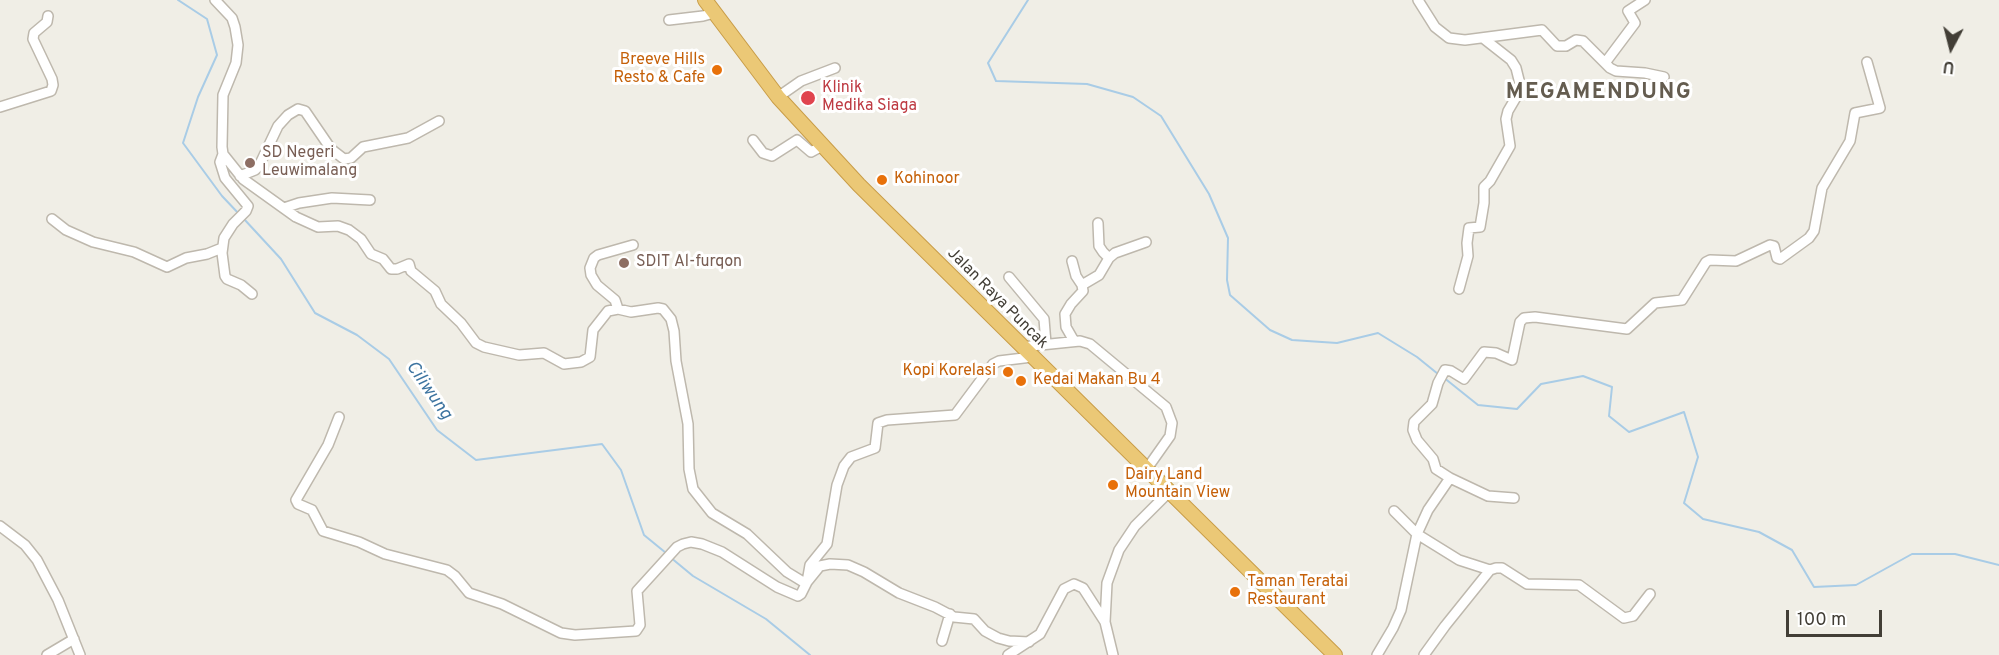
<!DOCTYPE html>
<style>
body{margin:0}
#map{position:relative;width:1999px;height:655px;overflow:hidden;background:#f0eee6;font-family:Overpass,sans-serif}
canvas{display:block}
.north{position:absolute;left:1921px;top:18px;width:60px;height:60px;-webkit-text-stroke:4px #fff;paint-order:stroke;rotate:187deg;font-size:16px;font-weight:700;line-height:24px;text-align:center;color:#423e36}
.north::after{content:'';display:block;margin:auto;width:21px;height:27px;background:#423e36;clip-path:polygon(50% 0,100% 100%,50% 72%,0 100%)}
.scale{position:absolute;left:1786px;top:610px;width:96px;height:27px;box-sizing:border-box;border:3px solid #423e36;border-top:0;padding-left:8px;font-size:18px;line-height:21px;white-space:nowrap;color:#423e36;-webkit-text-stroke:4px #fff;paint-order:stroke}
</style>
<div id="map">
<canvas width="1999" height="655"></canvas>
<div class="north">U</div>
<div class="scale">100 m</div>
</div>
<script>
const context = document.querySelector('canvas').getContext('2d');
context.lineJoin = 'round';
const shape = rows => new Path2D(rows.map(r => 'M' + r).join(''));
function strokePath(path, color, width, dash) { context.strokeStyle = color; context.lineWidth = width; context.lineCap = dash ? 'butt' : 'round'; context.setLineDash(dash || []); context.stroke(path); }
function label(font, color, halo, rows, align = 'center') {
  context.font = font + ' Overpass,sans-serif'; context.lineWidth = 6; context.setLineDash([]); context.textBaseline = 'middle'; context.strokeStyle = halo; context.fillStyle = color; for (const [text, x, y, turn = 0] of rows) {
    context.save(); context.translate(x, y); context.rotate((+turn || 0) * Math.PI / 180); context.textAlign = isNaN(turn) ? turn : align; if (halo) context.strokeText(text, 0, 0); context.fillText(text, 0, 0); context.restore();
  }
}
const stream = shape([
 [178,0,207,19,217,55,198,97,183,143,222,196,240,215],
 [1028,0,988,63,996,81,1087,84,1133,97,1161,116,1209,194,1228,238,1227,280,1230,295,1270,330,1292,340,1337,343,1378,333,1417,357,1438,374],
 [244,219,281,259,315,313,357,335,389,359,437,430,476,460,602,444,621,470,644,535,666,553],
 [1443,377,1478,405,1517,409,1541,384,1583,376,1612,387,1609,416,1629,432,1684,412,1698,457,1684,503,1703,519,1759,532,1792,550,1814,587,1856,585,1912,554,1955,554,1999,565],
 [670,557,693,576,766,619,810,655]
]);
const minor = shape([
 [215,0,232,18,235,27,238,45,236,63,223,95,222,147,223,154,243,179,296,217,318,227,338,226,349,230,361,239,371,254,383,259,391,269,397,269,409,264,411,271,435,291,441,304,461,323,476,343,484,347,519,355,544,353,564,364,581,362,590,357,593,330,608,311,618,309,631,312,658,308,663,309,671,319,674,331,676,361,688,424,689,469,693,489,712,513,747,534,787,572,805,583,807,582,810,565,827,544,837,485,844,466,851,457,875,448,878,423,887,420,955,415,993,364,999,361,1032,357],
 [1418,0,1435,27,1449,38,1465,40,1542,30,1557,46,1566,46,1576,40,1583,41,1610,68,1616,71,1645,73,1664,77],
 [669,20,703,16,714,13],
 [1605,63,1635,23,1628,11,1645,0],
 [778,97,801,81,835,68],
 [0,107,51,91,53,85,52,79,33,39,34,33,47,22,48,16],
 [753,140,763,153,772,156,797,140,811,152,822,146],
 [223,154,220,162,225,178,248,206,246,211,233,224,224,238,222,253,225,276,227,279,241,285,252,294],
 [240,176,255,170,259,166,278,126,288,115,298,109,305,111,331,149,344,159,351,158,363,147,408,138,439,121],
 [284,208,299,203,332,198,370,200],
 [52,219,66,230,93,242,134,252,167,267,186,258,207,254,222,248],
 [1098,223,1099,246,1103,252,1109,258],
 [1072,261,1076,276,1082,285,1083,291,1071,304,1065,314,1066,327,1074,341],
 [1009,277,1044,319,1046,344],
 [1082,285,1099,275,1109,258,1115,253,1146,242],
 [1459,289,1468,256,1467,243,1469,228,1480,227,1484,203,1484,187,1490,181,1510,146,1506,119,1508,111,1518,94,1520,84,1516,68,1511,60,1483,38],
 [618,309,615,300,597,285,591,275,590,268,594,258,598,255,633,245],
 [1021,347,1080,341,1090,344,1166,407,1172,423,1170,436,1146,470],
 [339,417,328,445,296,500,298,504,312,510,323,531,359,542,385,554,447,570,455,576,469,593,502,604,561,633,575,635,636,631,640,625,637,591,677,547,683,544,691,542,702,544,722,552,777,587,798,596,801,594,807,582,820,566,830,564,848,565,864,572,899,593,935,607,954,617,974,619,985,631,998,638,1009,641,1029,642],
 [1450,478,1428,510,1417,534,1459,560,1490,570],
 [1514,498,1488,496,1450,478,1436,469,1433,459,1417,440,1413,430,1414,422,1432,404,1438,383,1445,370,1451,371,1464,379,1484,352,1496,353,1512,360,1520,322,1524,318,1535,317,1627,329,1655,303,1682,300,1706,262,1710,260,1736,261,1770,245,1774,246,1777,258,1780,259,1809,238,1814,231,1822,188,1850,141,1855,113,1880,108,1867,62],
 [0,526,25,545,37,560,58,600,80,655],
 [1105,622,1107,583,1119,550,1135,526,1169,492],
 [942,641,950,614],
 [47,655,74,639],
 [1008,655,1040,634,1064,589,1074,584,1083,588,1105,622,1113,655],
 [1377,655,1393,628,1401,610,1417,534,1394,511],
 [1424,655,1445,626,1490,570,1496,568,1502,568,1527,584,1579,585,1624,618,1633,616,1650,594]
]);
const highway = shape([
 [705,0,778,97,859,185,1335,655]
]);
const markers = [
 [717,70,6,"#e8710a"],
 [808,98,8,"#e0444e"],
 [250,163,6,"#8d6e63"],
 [882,180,6,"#e8710a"],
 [624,263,6,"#8d6e63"],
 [1008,372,6,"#e8710a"],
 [1021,381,6,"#e8710a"],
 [1113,485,6,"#e8710a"],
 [1235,592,6,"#e8710a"]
];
const foodNames = [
 ["Breeve Hills",705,61,"right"],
 ["Resto & Cafe",705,79,"right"],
 ["Kohinoor",894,180],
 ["Kopi Korelasi",996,372,"right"],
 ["Kedai Makan Bu 4",1033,381],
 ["Dairy Land",1125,476],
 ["Mountain View",1125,494],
 ["Taman Teratai",1247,583],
 ["Restaurant",1247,601]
];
const healthNames = [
 ["Klinik",822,89],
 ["Medika Siaga",822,107]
];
const educationNames = [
 ["SD Negeri",262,154],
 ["Leuwimalang",262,172],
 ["SDIT Al-furqon",636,263]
];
const streetNames = [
 ["Jalan Raya Puncak",997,299,45]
];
const waterNames = [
 ["Ciliwung",428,391,55]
];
const districtNames = [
 ["MEGAMENDUNG",1599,94]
];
strokePath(stream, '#a9cce6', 2);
strokePath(minor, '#beb8ad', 12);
strokePath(highway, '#c99d48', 16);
strokePath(minor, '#fff', 9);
strokePath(highway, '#ebc876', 14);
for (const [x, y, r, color] of markers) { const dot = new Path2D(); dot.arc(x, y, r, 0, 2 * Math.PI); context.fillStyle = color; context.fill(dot); strokePath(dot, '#fff', 2); }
label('16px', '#c56008', '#fff', foodNames, 'left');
label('16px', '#be3a42', '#fff', healthNames, 'left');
label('16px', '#785e54', '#fff', educationNames, 'left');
label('16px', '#423e36', '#fff', streetNames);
label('italic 18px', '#3d74a0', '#fff', waterNames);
context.letterSpacing = '1.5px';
label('bold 22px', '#645c4f', '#fff', districtNames);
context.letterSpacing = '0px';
</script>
